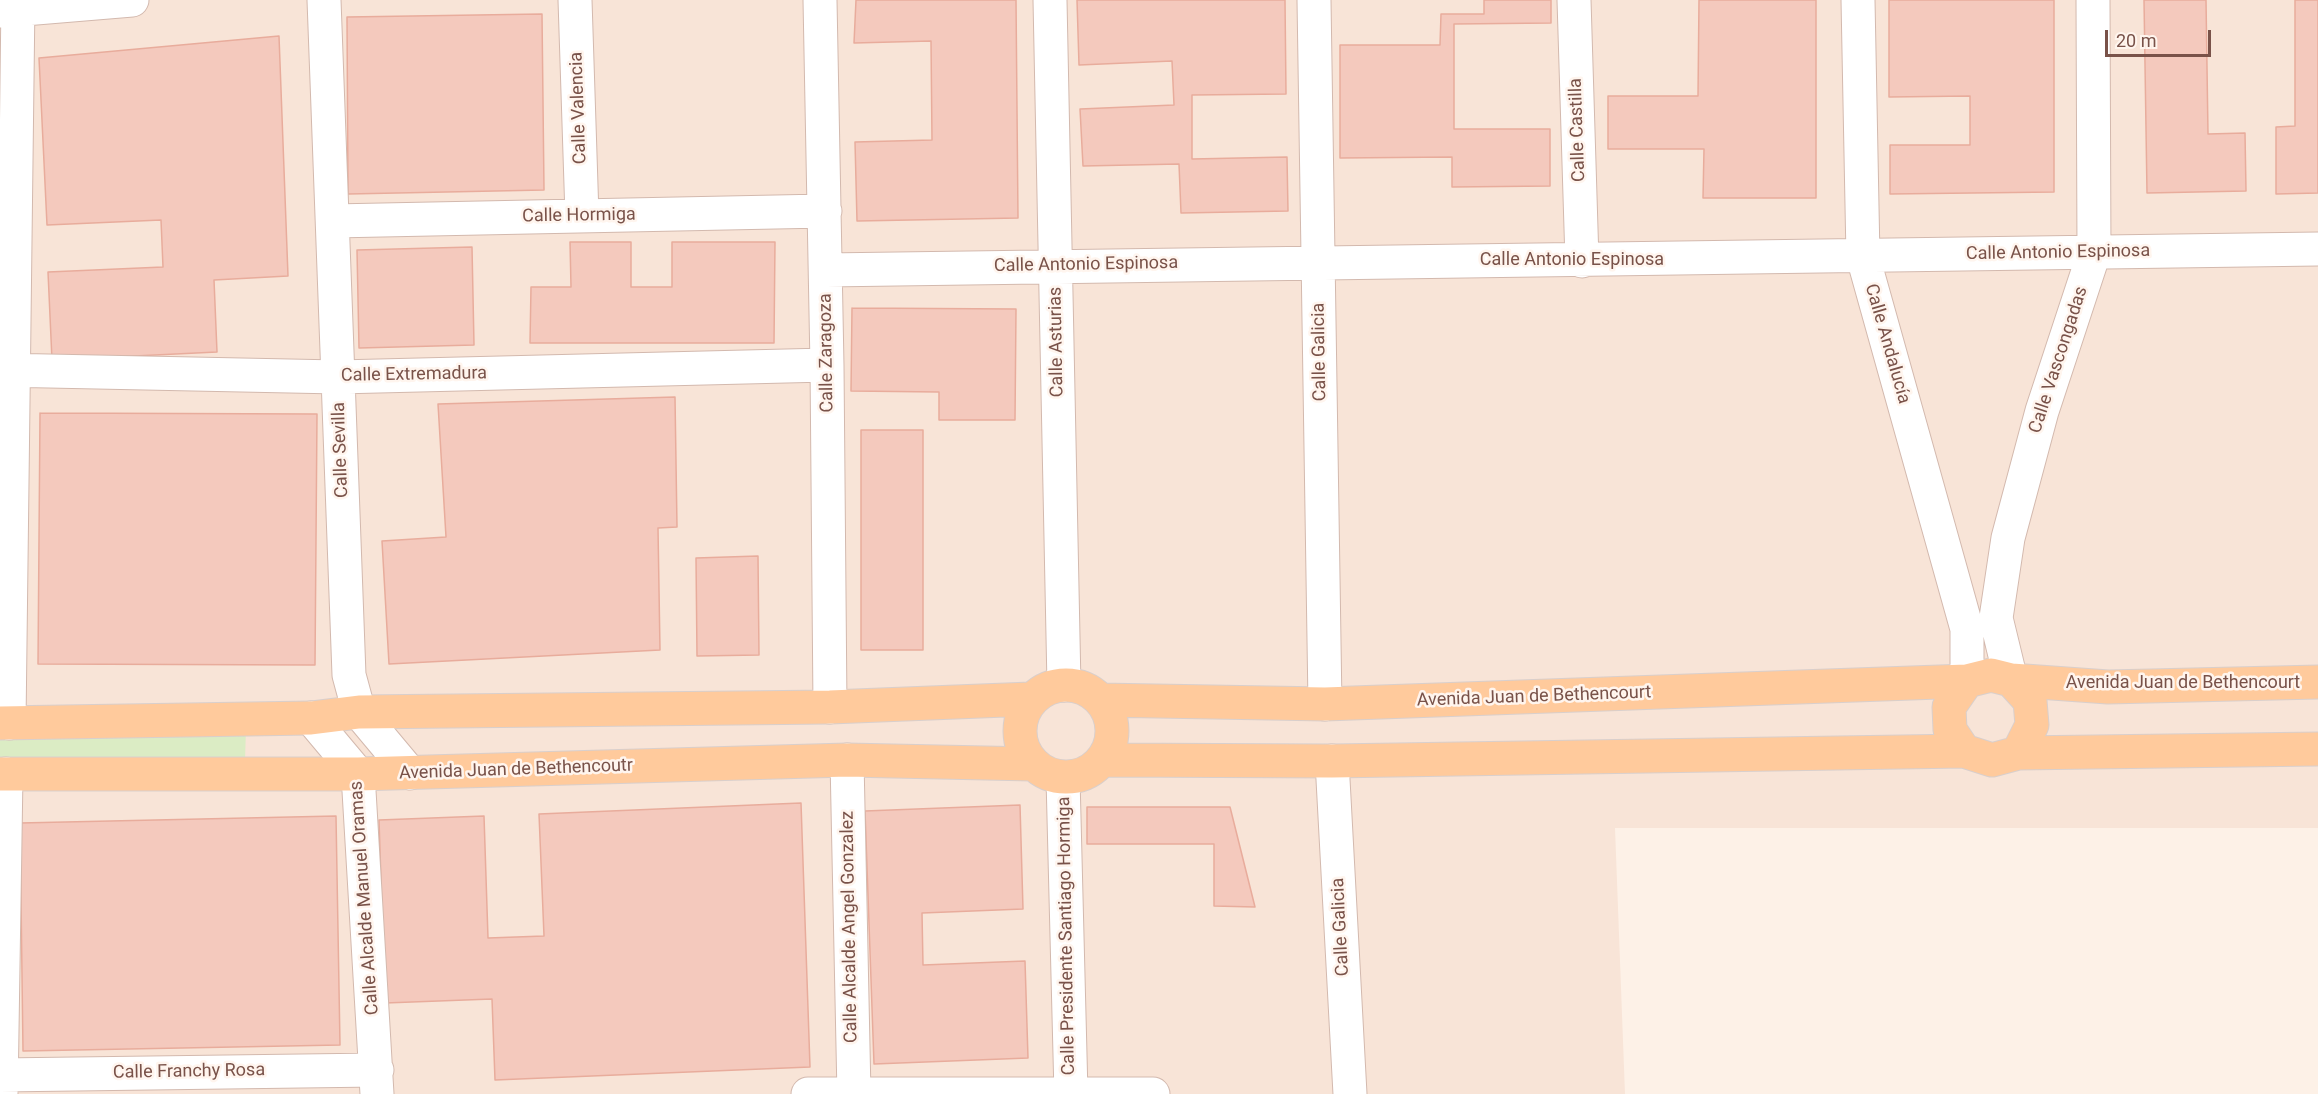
<!DOCTYPE html>
<meta charset="utf-8">
<style>
body{margin:0}
#map{position:relative;width:2318px;height:1094px;overflow:hidden;background:#fdf1e7;font-family:Roboto,sans-serif}
canvas{display:block}
.scale{position:absolute;left:2105px;top:30px;width:106px;height:27px;box-sizing:border-box;border:3px solid #795249;border-top:0;padding-left:8px;font-size:18px;line-height:21px;white-space:nowrap;color:#795249;-webkit-text-stroke:4px #fff5ee;paint-order:stroke}
</style>
<div id="map">
<canvas width="2318" height="1094"></canvas>
<div class="scale">20 m</div>
</div>
<script>
const context = document.querySelector('canvas').getContext('2d');
context.lineJoin = 'round';
function paint(path, color) { context.fillStyle = color; context.fill(path, 'evenodd'); }
const shape = rows => new Path2D(rows.map(r => 'M' + r).join(''));
function strokePath(path, color, width, dash) { context.strokeStyle = color; context.lineWidth = width; context.lineCap = dash ? 'butt' : 'round'; context.setLineDash(dash || []); context.stroke(path); }
function label(font, color, halo, rows, align = 'center') {
  context.font = font + ' Roboto,sans-serif'; context.lineWidth = 5; context.setLineDash([]); context.textBaseline = 'middle'; context.strokeStyle = halo; context.fillStyle = color; for (const [text, x, y, turn = 0] of rows) {
    context.save(); context.translate(x, y); context.rotate((+turn || 0) * Math.PI / 180); context.textAlign = isNaN(turn) ? turn : align; if (halo) context.strokeText(text, 0, 0); context.fillText(text, 0, 0); context.restore();
  }
}
const residential = shape([
 [0,0,2318,0,2318,828,1615,828,1625,1094,0,1094]
]);
const green = shape([
 [246,728,245,761,0,761,0,730]
]);
const building = shape([
 [856,0,1016,0,1018,218,857,221,855,142,932,140,931,41,854,43,856,0],
 [1077,0,1285,0,1286,94,1192,95,1192,159,1287,157,1288,211,1181,213,1179,164,1083,166,1080,109,1174,105,1172,61,1079,65,1077,0],
 [1484,0,1551,0,1551,23,1454,24,1454,129,1550,129,1550,186,1452,187,1452,157,1340,158,1340,45,1440,45,1441,14,1484,14,1484,0],
 [1699,0,1816,0,1816,198,1703,198,1704,149,1608,149,1608,96,1698,96,1699,0],
 [1889,0,2054,0,2054,192,1890,194,1890,145,1970,145,1970,96,1889,97,1889,0],
 [2144,0,2206,0,2208,134,2245,133,2246,191,2147,193,2144,0],
 [2295,0,2318,0,2318,193,2276,194,2276,127,2295,126,2295,0],
 [542,14,544,190,348,194,347,17,542,14],
 [279,36,288,276,214,280,217,352,52,360,48,272,163,267,161,220,47,225,39,58,279,36],
 [570,242,631,242,631,287,672,287,672,242,775,242,774,343,530,343,531,287,571,287,570,242],
 [472,247,474,345,359,348,357,250,472,247],
 [852,308,1016,309,1015,420,939,420,939,392,851,391,852,308],
 [675,397,677,527,658,528,660,650,389,664,382,541,446,537,438,404,675,397],
 [40,413,317,414,315,665,38,664,40,413],
 [861,430,923,430,923,650,861,650,861,430],
 [758,556,759,655,697,656,696,558,758,556],
 [801,803,810,1067,495,1080,492,999,385,1003,379,820,484,816,488,938,544,936,539,814,801,803],
 [1020,805,1023,909,922,913,923,965,1025,961,1028,1058,874,1064,865,811,1020,805],
 [1087,807,1230,807,1255,907,1214,906,1214,844,1087,844,1087,807],
 [336,816,340,1045,23,1051,20,823,336,816]
]);
const minor = shape([
 [324,0,349,675,359,712,410,773],
 [575,0,582,216],
 [820,0,827,365,830,707],
 [1050,0,1064,685],
 [1314,0,1325,704],
 [1574,0,1582,261],
 [1858,0,1863,257,1967,629,1967,681],
 [0,11,132,0],
 [333,221,825,211],
 [826,270,2318,249],
 [0,370,338,377,827,365],
 [2011,680,1996,618,2008,538,2042,411,2094,253,2093,0],
 [311,718,358,774,377,1094],
 [9,723,18,0],
 [847,760,854,1094],
 [1332,761,1350,1094],
 [1063,778,1071,1094],
 [0,1075,377,1070],
 [1,1094,6,774],
 [808,1094,1153,1094]
]);
const primary = shape([
 [2011,680,2030,701,2032,725,2018,753],
 '1020 731a46 46 0 1 1 92 0a46 46 0 1 1-92 0Z',
 [1100,700,1325,704,1967,681,1991,675,2011,680,2108,687,2318,682],
 [0,723,311,718,359,712,830,707,1031,699],
 [1964,751,1950,730,1949,707,1967,681],
 [1103,760,1332,761,1964,751,1992,760,2018,753,2318,749],
 [0,774,358,774,847,760,1032,764]
]);
const streetNames = [
 ["Calle Valencia",579,108,-92],
 ["Calle Castilla",1578,130,-92],
 ["Calle Hormiga",579,216,-1],
 ["Calle Antonio Espinosa",2058,253,-1],
 ["Calle Antonio Espinosa",1572,260],
 ["Calle Antonio Espinosa",1086,265,-1],
 ["Calle Asturias",1057,342,-91],
 ["Calle Andalucía",1887,344,74],
 ["Calle Galicia",1320,352,-91],
 ["Calle Zaragoza",827,353,-91],
 ["Calle Vascongadas",2059,360,-72],
 ["Calle Extremadura",414,375,-1],
 ["Calle Sevilla",341,450,-92],
 ["Avenida Juan de Bethencourt",2183,683],
 ["Avenida Juan de Bethencourt",1534,697,-2],
 ["Avenida Juan de Bethencoutr",516,770,-2],
 ["Calle Alcalde Manuel Oramas",365,898,-94],
 ["Calle Alcalde Angel Gonzalez",850,927,-91],
 ["Calle Galicia",1341,927,-93],
 ["Calle Presidente Santiago Hormiga",1067,936,-91],
 ["Calle Franchy Rosa",189,1072,-1]
];
paint(residential, '#f8e4d7');
paint(green, '#dbecc4');
paint(building, '#f4c9bd');
strokePath(building, '#e8ac9c', 1.5);
strokePath(minor, '#d3b9ae', 35);
strokePath(primary, '#d9cfcc', 35);
strokePath(minor, '#fff', 33);
strokePath(primary, '#ffca9c', 33);
label('18px', '#795249', '#fff5ee', streetNames);
</script>
